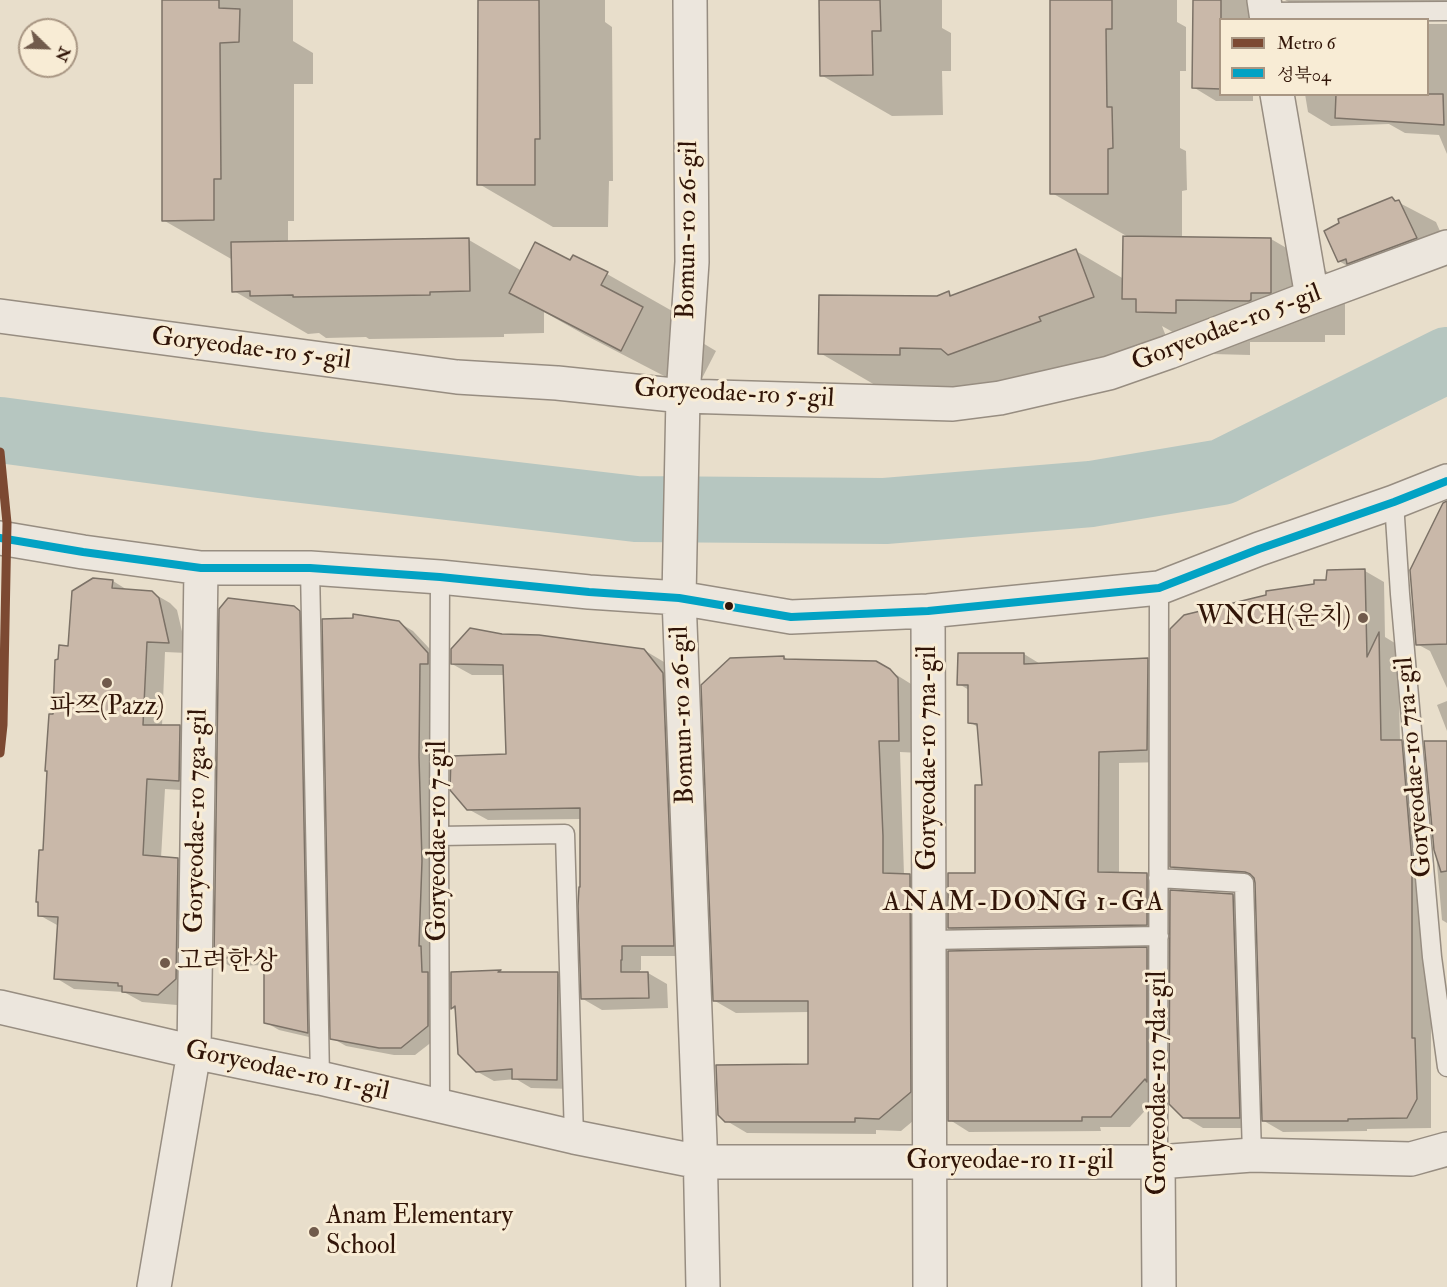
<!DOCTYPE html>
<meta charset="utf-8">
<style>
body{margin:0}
#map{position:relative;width:1447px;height:1287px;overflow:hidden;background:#e8decb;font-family:"IM FELL Double Pica","Noto Serif KR",serif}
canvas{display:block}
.legend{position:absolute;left:1219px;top:18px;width:210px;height:78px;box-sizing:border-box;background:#f8ecd5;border:2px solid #a89683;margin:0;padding:8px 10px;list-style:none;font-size:18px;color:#311508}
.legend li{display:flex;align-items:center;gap:12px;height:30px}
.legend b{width:30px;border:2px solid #a89683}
.north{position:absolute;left:18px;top:18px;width:60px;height:60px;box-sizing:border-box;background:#f8ecd5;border:2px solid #a89683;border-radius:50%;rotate:113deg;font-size:16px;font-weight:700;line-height:24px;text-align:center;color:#311508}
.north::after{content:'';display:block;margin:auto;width:21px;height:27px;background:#715b4c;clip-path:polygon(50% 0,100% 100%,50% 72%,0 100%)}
</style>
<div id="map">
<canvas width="1447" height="1287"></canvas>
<ul class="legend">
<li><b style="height:8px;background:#7c4932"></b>Metro 6</li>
<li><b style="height:8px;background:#02a2c4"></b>성북04</li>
</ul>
<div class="north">N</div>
</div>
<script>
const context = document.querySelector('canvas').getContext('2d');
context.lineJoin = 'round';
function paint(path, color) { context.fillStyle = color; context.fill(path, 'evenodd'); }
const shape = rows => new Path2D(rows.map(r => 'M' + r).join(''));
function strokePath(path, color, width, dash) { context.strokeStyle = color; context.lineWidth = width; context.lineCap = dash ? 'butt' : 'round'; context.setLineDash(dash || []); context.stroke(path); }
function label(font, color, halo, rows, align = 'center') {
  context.font = font + ' "IM FELL Double Pica","Noto Serif KR",serif'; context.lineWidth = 6; context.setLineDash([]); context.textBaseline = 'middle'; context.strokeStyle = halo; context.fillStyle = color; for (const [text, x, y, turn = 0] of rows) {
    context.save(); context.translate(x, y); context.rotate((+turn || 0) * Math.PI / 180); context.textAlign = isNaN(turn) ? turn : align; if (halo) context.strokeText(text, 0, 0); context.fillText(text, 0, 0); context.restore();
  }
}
const shadow = shape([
 [163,0,293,0,293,41,313,53,313,84,294,84,294,221,288,221,288,242,469,240,522,271,571,262,573,257,607,274,681,316,676,327,716,351,695,392,585,335,544,312,544,333,504,334,504,337,369,339,366,337,326,338,319,333,308,334,234,291,233,260,163,220],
 [479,0,605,0,605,22,612,27,613,181,609,181,608,227,553,227,479,184],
 [820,0,942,0,942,28,951,33,951,71,942,71,943,115,892,116,821,75],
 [1052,0,1177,0,1177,22,1186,27,1186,71,1180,71,1180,148,1186,151,1187,190,1182,191,1182,238,1271,239,1345,282,1345,335,1325,335,1325,342,1250,342,1250,355,1212,354,1162,326,1167,339,1012,390,894,396,820,353,938,297,948,293,954,297,1076,251,1124,279,1130,238,1052,193],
 [1195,0,1274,0,1268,20,1220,20,1220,94,1253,94,1253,101,1216,101,1193,87],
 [1285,0,1447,0,1447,12,1308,13],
 [1428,24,1447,24,1447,154,1439,135,1405,133,1389,124,1331,126,1308,112,1305,94,1428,94],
 [1392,199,1436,222,1447,247,1376,283,1339,261,1341,224],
 [1447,525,1447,688,1430,651,1417,644],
 [1365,571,1384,582,1385,637,1398,645,1400,742,1420,753,1431,995,1431,1128,1367,1129,1367,1131,1283,1132,1264,1121,1257,881,1190,878,1171,867,1316,585],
 [113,581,129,591,151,592,170,603,177,610,187,653,165,652,162,726,180,726,198,737,197,791,165,789,161,858,178,859,196,870,194,990,177,1005,142,1002,124,992,74,989,56,978,57,925,39,915,55,716,69,648],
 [294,607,308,616,322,1040,279,1030,265,1022,265,965,230,966,216,958],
 [398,622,413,631,442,662,442,1034,415,1055,394,1055,346,1046,332,1038],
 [502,636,644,650,664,662,682,685,693,956,641,956,641,970,640,970,640,973,648,973,667,984,668,1008,602,1010,583,999,582,819,488,820,468,809,508,756,505,675,472,675,452,664],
 [1024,654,1042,665,1147,659,1168,671,1168,762,1119,763,1119,874,1147,874,1168,886,1167,936,970,939,949,928,977,874,984,786,979,728,970,722,969,690,959,684],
 [784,657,790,661,876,662,911,684,919,691,920,753,900,752,904,875,910,876,931,888,932,1105,901,1131,876,1130,876,1134,747,1133,725,1120,809,1066,810,1012,736,1013,715,1001],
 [1447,701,1447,731,1437,705],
 [1426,742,1447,743,1447,923,1442,920],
 [1233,895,1252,906,1258,1128,1203,1128,1183,1116],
 [1147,949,1166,960,1164,1090,1130,1127,1100,1127,1101,1131,969,1132,950,1120],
 [500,972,503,974,557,973,575,983,574,1089,531,1088,516,1079,494,1081,476,1071,457,1011,452,1008,452,973]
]);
const river = shape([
 [0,430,260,465,636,509,885,511,1091,494,1222,472,1447,360]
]);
const building = shape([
 [162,0,219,0,219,8,240,9,239,42,220,43,221,179,214,179,214,220,162,221,162,0],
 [478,0,539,0,540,139,535,139,535,185,477,185,478,0],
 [819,0,880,0,881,31,872,31,873,75,820,76,819,0],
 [1050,0,1112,0,1112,29,1106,29,1107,107,1112,107,1113,148,1108,149,1108,194,1050,194,1050,0],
 [1193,0,1221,0,1221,89,1192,88,1193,0],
 [1336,94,1443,94,1444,125,1335,118,1336,94],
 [1392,197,1395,201,1399,200,1417,238,1347,264,1346,259,1338,262,1324,231,1339,223,1338,219,1392,197],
 [1123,236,1271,238,1271,293,1251,293,1251,300,1249,301,1176,300,1176,313,1136,312,1136,299,1122,299,1123,236],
 [469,238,470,291,430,292,430,295,293,297,293,295,250,296,250,291,232,292,231,242,469,238],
 [535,242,570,260,573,255,608,272,601,285,643,307,621,351,509,293,535,242],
 [1076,249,1094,297,1039,317,1041,321,948,355,941,349,900,348,900,355,818,354,819,295,937,296,949,291,950,296,1076,249],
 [1447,501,1447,644,1416,645,1410,570,1443,503,1447,501],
 [1365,569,1367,657,1379,632,1381,740,1402,740,1412,862,1412,1038,1415,1038,1417,1099,1407,1118,1348,1119,1348,1121,1262,1121,1255,883,1254,878,1250,874,1245,872,1170,867,1170,629,1184,615,1266,595,1266,591,1314,584,1314,580,1326,580,1327,570,1365,569],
 [93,578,113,580,112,588,152,591,159,598,169,643,147,642,143,725,180,725,179,781,147,779,143,855,178,858,176,979,158,995,122,992,122,986,118,986,118,983,54,979,58,917,38,916,38,902,36,902,39,850,43,850,47,771,45,771,49,714,53,714,55,660,58,659,59,645,68,646,72,591,93,578],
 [228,598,294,606,300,611,308,1033,264,1023,264,958,214,958,219,609,228,598],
 [353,614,399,621,428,653,428,664,420,664,419,757,422,861,419,946,421,946,422,972,428,972,428,1026,401,1048,379,1048,330,1039,322,619,353,618,353,614],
 [470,628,502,634,539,635,644,649,663,673,674,946,622,946,622,960,621,960,621,972,648,972,649,998,581,999,578,906,579,887,580,887,580,808,467,810,450,790,451,756,506,754,503,665,451,664,451,649,470,628],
 [958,653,1024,653,1024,664,1148,658,1147,750,1099,752,1098,872,1147,873,1147,925,948,928,948,873,975,873,975,785,982,785,977,724,968,723,968,685,957,685,958,653],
 [784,656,784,659,876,661,890,669,898,678,899,741,879,741,883,836,883,873,910,874,911,1092,879,1119,855,1118,855,1122,725,1122,718,1115,716,1065,808,1064,808,1001,713,1001,701,685,730,658,784,656],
 [1424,741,1447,741,1447,871,1441,872,1434,850,1424,741],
 [1170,890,1233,894,1240,1118,1183,1118,1169,1104,1170,890],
 [1147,947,1147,1082,1145,1079,1111,1117,1082,1117,1082,1121,948,1121,948,951,1147,947],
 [501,970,498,972,558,972,557,1080,512,1079,512,1069,476,1072,458,1054,455,1006,451,1009,451,972,501,970]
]);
const lane = shape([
 [1266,12,1447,11],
 [1394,502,1400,594,1432,957,1447,1067],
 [310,568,320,1078],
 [439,836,565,834,574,1137],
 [1158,878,1244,883,1252,1155],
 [929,940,1159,936],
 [440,1106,439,836,440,577],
 [1158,1162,1159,588]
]);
const street = shape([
 [690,0,692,262,683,396,679,598,700,1142,703,1287],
 [1264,0,1267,20],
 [1277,94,1312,297],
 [0,316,457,377,557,383,683,396,953,404,1000,398,1109,373,1169,352,1312,297,1447,247],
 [0,538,83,552,201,568,310,568,440,577,589,592,679,598,791,617,928,611,1159,588,1259,549,1394,502,1447,481],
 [928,611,930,1287],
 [0,1007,194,1052,320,1078,574,1137,700,1162,1158,1162,1252,1155,1411,1159,1447,1149],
 [1158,1162,1159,1287],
 [154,1287,194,1052,201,568]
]);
const bus1 = shape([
 [0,538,83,552,201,568,310,568,440,577,589,592,679,598,791,617,928,611,1159,588,1259,549,1394,502,1447,481]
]);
const metro1 = shape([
 [0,452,7,523,3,725,0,753]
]);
const markers = [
 [729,606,5,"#311508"],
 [1363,618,6,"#715b4c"],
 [107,683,6,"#715b4c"],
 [165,963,6,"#715b4c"],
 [314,1232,6,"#715b4c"]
];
const streetNames = [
 ["Bomun-ro 26-gil",689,230,-89],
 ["Goryeodae-ro 5-gil",1227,329,-21],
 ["Goryeodae-ro 5-gil",251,350,7],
 ["Goryeodae-ro 5-gil",734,395,3],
 ["Bomun-ro 26-gil",684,715,-92],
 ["Goryeodae-ro 7na-gil",929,758,-90],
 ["Goryeodae-ro 7ra-gil",1415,767,-95],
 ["Goryeodae-ro 7ga-gil",198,821,-89],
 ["Goryeodae-ro 7-gil",439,841,-90],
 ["Goryeodae-ro 11-gil",287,1072,12],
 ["Goryeodae-ro 7da-gil",1159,1083,-90],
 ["Goryeodae-ro 11-gil",1010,1162]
];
const poiNames = [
 ["WNCH(운치)",1351,618,"right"],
 ["파쯔(Pazz)",107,708,"center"],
 ["고려한상",177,963],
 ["Anam Elementary",326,1217],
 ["School",326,1247]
];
const quarterNames = [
 ["ANAM-DONG 1-GA",1024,904]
];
paint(shadow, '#0003');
strokePath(river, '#b6c6c0', 66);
paint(building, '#c9b8a9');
strokePath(building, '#7c7267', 1.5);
strokePath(lane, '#978d81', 21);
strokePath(street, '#978d81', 36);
strokePath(lane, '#ece6dd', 18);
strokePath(street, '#ece6dd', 33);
strokePath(bus1, '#02a2c4', 8);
strokePath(metro1, '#7c4932', 9);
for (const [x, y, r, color] of markers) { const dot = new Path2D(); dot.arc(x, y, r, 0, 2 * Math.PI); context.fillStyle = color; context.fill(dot); strokePath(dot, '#f8ecd5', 2); }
label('26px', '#311508', '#f8ecd5', streetNames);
label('26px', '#311508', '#f8ecd5', poiNames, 'left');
context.letterSpacing = '1.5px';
label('28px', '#311508', '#f8ecd5', quarterNames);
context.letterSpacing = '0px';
</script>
